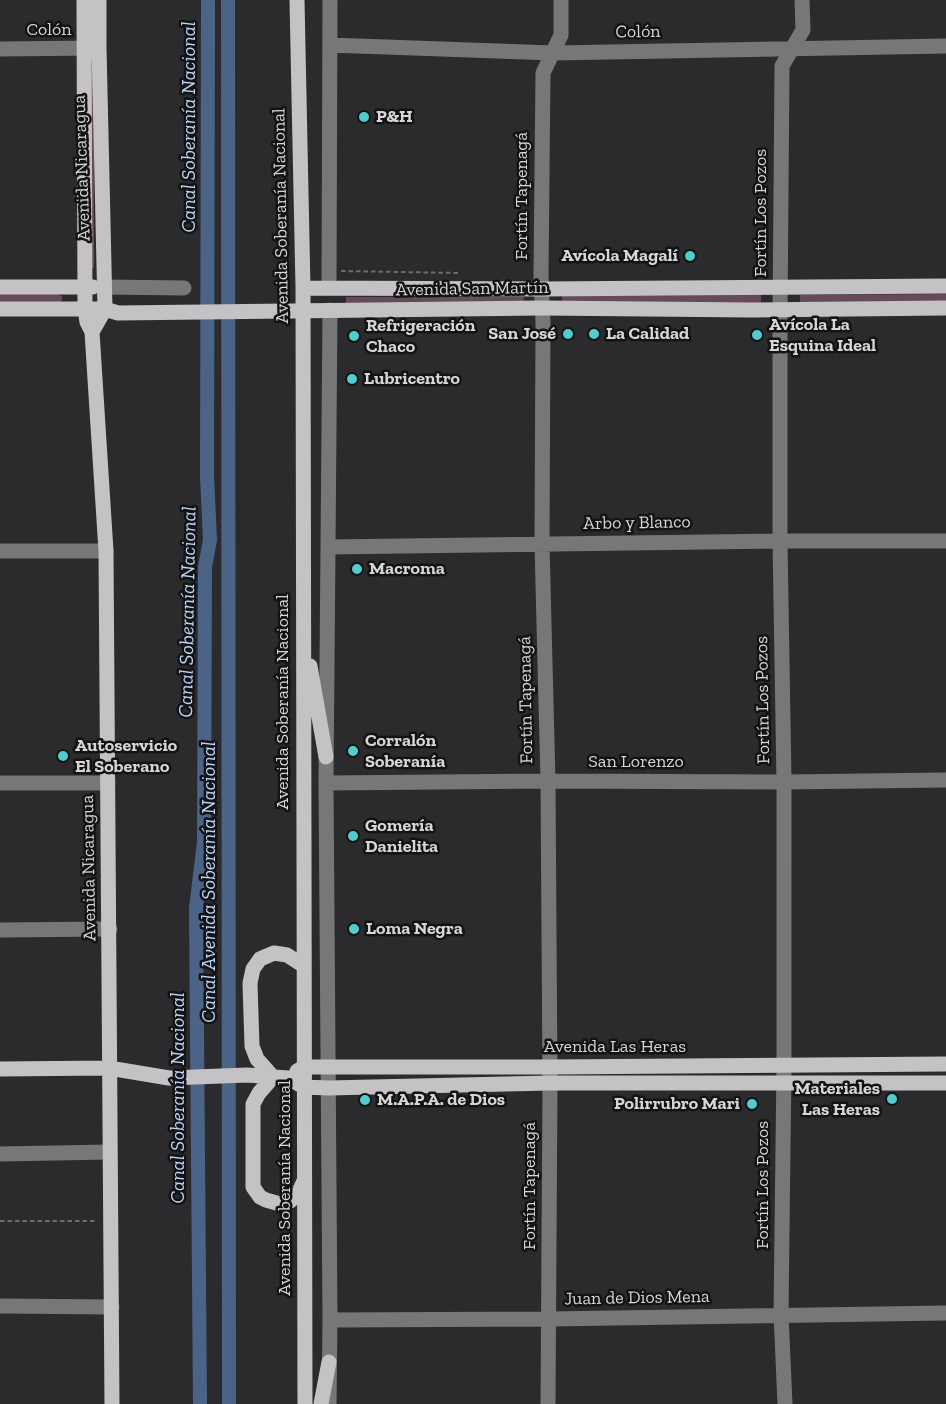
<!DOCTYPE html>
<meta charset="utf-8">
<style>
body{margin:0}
canvas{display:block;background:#2b2a2d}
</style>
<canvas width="946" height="1404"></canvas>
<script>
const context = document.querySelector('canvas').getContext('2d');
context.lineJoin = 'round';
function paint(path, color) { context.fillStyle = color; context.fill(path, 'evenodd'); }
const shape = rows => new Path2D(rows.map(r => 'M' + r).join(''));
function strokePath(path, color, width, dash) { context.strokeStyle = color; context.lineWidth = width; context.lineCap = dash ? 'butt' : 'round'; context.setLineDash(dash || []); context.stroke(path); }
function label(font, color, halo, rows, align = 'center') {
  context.font = font + ' "Zilla Slab",serif'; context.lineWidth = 5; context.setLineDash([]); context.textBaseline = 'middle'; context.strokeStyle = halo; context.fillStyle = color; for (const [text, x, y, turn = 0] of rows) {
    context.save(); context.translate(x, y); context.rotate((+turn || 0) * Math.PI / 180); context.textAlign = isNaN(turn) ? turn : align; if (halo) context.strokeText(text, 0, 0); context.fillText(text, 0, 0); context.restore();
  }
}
const green = shape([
 [94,70,94,268,88,268,88,71],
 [0,293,58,294,62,297,62,300,60,302,0,302],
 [946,294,946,302,800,303,800,295],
 [761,295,761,303,562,304,562,296],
 [346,297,524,297,523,304,346,304]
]);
const canal = shape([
 [228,0,229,1404],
 [200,1404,196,908,204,842,205,567,210,540,207,476,208,0]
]);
const path = shape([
 [341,271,459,273],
 [0,1221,96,1221]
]);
const minor = shape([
 [330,45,553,53,946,46],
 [0,49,96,48],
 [105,287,184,288],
 [329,287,330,0],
 [328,547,780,541,946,541],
 [0,551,106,551],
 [0,783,108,783],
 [326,783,548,781,784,782,946,780],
 [0,930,110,929],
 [0,1154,110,1152],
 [0,1306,112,1307],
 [330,1320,548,1319,946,1313],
 [329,1404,330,1320,326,783,330,310],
 [548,1404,550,1083,548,781,542,544,543,323,541,275,543,73,561,35,561,0],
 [785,1404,781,1314,784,1065,784,782,780,541,780,318,782,66,803,30,802,0]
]);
const major = shape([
 [84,0,85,309,87,322,92,332,106,551,112,1404],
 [297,0,303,288,305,1404],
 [0,287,93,287],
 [303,288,542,289,946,286],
 [0,309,105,309,118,313,541,308,752,310,946,308],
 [92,332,105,309,99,48,99,0],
 [310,666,326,757],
 [304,966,287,955,274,953,260,959,253,969,250,983,252,1046,257,1059,273,1077,259,1093,253,1104,253,1187,260,1197,266,1200,280,1204,290,1201,298,1194,304,1181],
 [0,1069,109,1068,169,1078,247,1075,288,1078,304,1087,328,1088,550,1083,946,1083],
 [297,1071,304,1067,550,1067,946,1064],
 [321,1404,329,1362]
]);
const markers = [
 [364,117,6,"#52cdcf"],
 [690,256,6,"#52cdcf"],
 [568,334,6,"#52cdcf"],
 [594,334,6,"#52cdcf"],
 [757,335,6,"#52cdcf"],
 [354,336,6,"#52cdcf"],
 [352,379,6,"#52cdcf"],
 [357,569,6,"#52cdcf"],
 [353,751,6,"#52cdcf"],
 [63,756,6,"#52cdcf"],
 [353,836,6,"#52cdcf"],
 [354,929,6,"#52cdcf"],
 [892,1099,6,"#52cdcf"],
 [365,1100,6,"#52cdcf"],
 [752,1104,6,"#52cdcf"]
];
const streetNames = [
 ["Colón",49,30],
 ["Colón",638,32,-1],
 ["Avenida Nicaragua",82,168,-92],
 ["Fortín Tapenagá",522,196,-90],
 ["Fortín Los Pozos",761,213,-90],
 ["Avenida Soberanía Nacional",281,216,-91],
 ["Avenida San Martín",472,289,-1],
 ["Arbo y Blanco",637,523,-1],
 ["Fortín Tapenagá",526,700,-91],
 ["Fortín Los Pozos",763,700,-91],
 ["Avenida Soberanía Nacional",283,702,-90],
 ["San Lorenzo",636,762],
 ["Avenida Nicaragua",89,868,-91],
 ["Avenida Las Heras",615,1047],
 ["Fortín Los Pozos",763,1185,-90],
 ["Fortín Tapenagá",530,1186,-90],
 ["Avenida Soberanía Nacional",285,1188,-90],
 ["Juan de Dios Mena",637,1298,-1]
];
const poiNames = [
 ["P&H",376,117],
 ["Avícola Magalí",678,256,"right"],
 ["Avícola La",769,325],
 ["Esquina Ideal",769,346],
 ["Refrigeración",366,326],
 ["Chaco",366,347],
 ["San José",556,334,"right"],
 ["La Calidad",606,334],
 ["Lubricentro",364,379],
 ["Macroma",369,569],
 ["Corralón",365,741],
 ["Soberanía",365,762],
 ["Autoservicio",75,746],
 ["El Soberano",75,767],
 ["Gomería",365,826],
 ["Danielita",365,847],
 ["Loma Negra",366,929],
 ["Materiales",880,1089,"right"],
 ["Las Heras",880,1110,"right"],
 ["M.A.P.A. de Dios",377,1100],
 ["Polirrubro Mari",740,1104,"right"]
];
const waterNames = [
 ["Canal Soberanía Nacional",189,127,-90],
 ["Canal Soberanía Nacional",188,612,-89],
 ["Canal Avenida Soberanía Nacional",209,882,-90],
 ["Canal Soberanía Nacional",178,1098,-90]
];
paint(green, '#654a59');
strokePath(canal, '#4c6388', 14);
strokePath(path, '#6c6b6d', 2, [4.5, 3]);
strokePath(minor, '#777678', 15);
strokePath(major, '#c4c2c4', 15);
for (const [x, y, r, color] of markers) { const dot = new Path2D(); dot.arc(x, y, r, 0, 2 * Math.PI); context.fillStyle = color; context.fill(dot); strokePath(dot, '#141314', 2); }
label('18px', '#d6d6d7', '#141314', streetNames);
label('bold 18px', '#d6d6d7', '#141314', poiNames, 'left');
label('italic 20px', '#bdd4fa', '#141314', waterNames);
</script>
